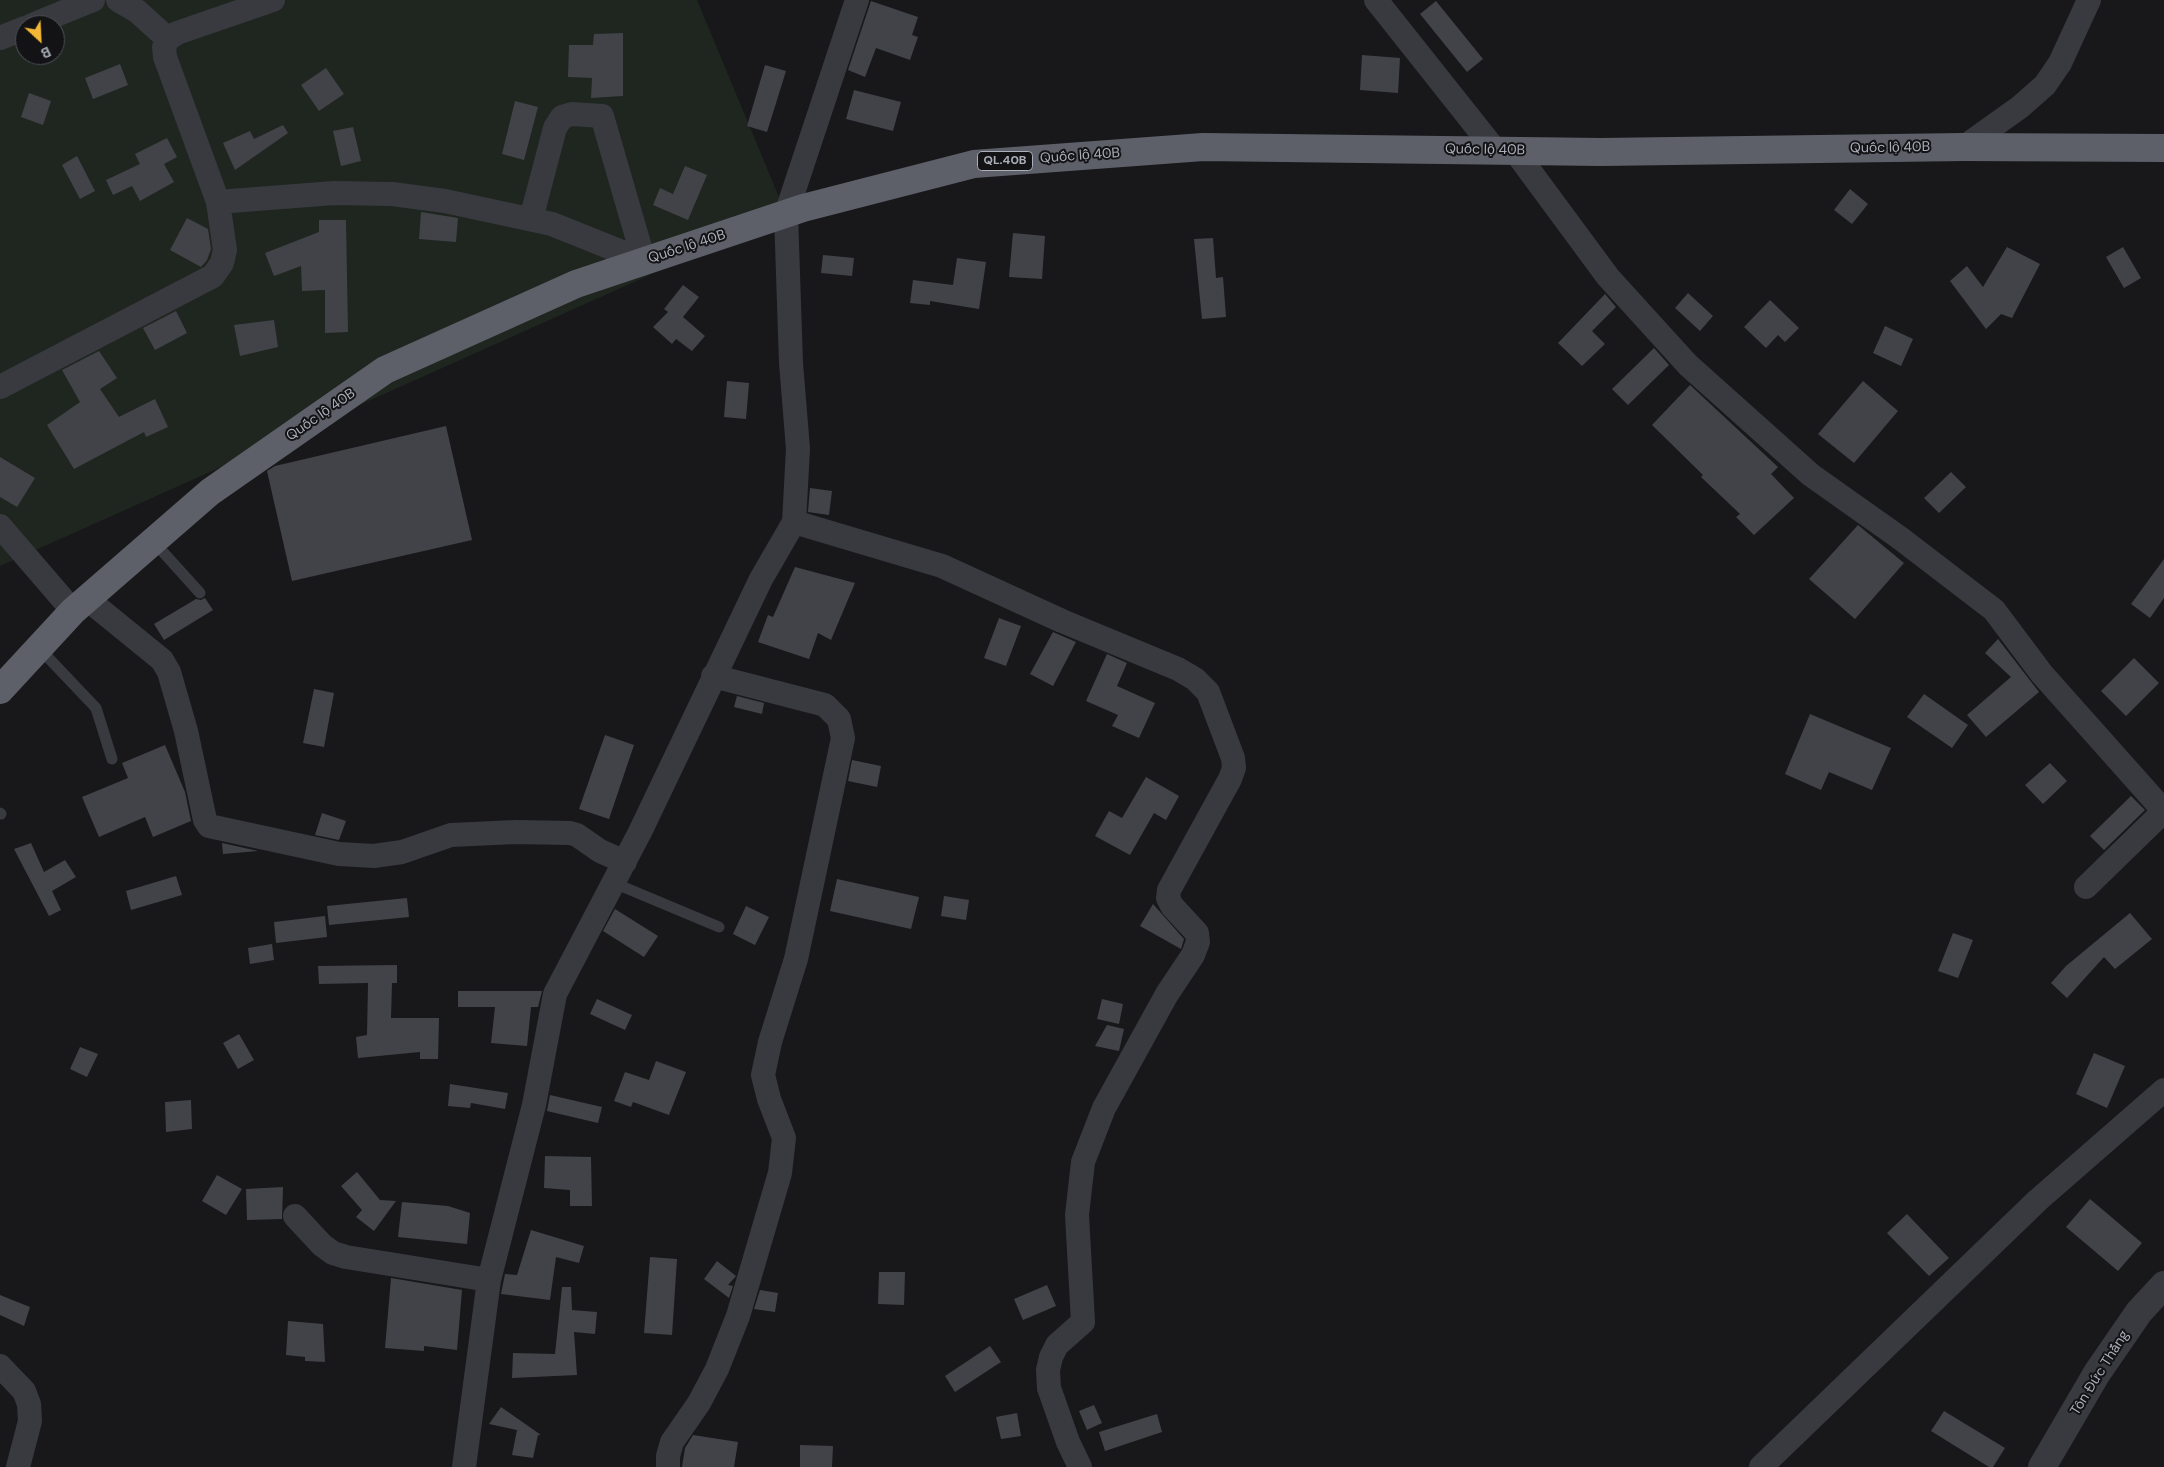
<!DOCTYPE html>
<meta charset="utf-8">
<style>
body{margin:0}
#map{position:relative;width:2164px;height:1467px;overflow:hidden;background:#18181b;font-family:"DM Sans",sans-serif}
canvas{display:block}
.north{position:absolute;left:15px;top:15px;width:50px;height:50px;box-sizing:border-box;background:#131316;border:1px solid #4f5158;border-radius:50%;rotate:155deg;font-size:14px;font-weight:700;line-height:20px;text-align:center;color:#aaafba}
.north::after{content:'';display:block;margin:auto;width:18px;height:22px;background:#f4b736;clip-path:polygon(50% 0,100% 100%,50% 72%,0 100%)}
</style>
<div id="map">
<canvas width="2164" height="1467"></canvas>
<div class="north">B</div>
</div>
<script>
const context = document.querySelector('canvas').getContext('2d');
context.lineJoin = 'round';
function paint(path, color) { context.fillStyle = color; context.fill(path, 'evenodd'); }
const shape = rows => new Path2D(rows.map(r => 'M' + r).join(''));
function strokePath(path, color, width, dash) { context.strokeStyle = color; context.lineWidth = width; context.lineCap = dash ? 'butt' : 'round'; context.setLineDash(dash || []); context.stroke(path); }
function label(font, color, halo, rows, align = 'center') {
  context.font = font + ' "DM Sans",sans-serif'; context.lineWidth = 4; context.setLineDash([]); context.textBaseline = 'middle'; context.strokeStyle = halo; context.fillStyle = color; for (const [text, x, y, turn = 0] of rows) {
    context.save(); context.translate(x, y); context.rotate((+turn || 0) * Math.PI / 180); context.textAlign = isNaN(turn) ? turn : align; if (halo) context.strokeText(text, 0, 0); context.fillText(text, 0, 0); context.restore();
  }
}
const green = shape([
 [0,0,697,0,786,214,0,566],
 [25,25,55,25,55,55,25,55]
]);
const building = shape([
 [871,1,918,17,912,35,918,37,910,60,876,48,865,77,848,70],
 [1436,1,1483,59,1467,72,1420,14],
 [623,33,623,96,591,98,592,78,568,77,569,45,593,45,594,34],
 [1362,55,1400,58,1398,93,1360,90],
 [120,64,128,85,93,99,85,78],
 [765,65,786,71,767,132,747,126],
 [326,68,344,94,319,111,301,85],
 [854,90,901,102,893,131,846,119],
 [29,93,51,101,43,125,21,117],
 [515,101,538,107,524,160,502,154],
 [283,125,288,133,235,170,223,143,250,131,254,139],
 [353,127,361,161,341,166,333,131],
 [167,138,177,157,164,164,174,182,140,201,132,186,113,195,106,180,140,164,135,154],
 [77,156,95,191,80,199,62,165],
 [685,166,707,175,688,220,653,205,660,188,673,194],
 [1850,189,1868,204,1852,224,1834,210],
 [421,212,458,218,456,242,419,239],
 [187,218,208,229,211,249,207,260,201,267,170,250],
 [319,220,346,220,348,332,325,333,325,290,302,291,301,266,274,276,265,253,319,232],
 [1013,233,1045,236,1042,279,1009,277],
 [1213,238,1216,278,1223,277,1226,317,1202,319,1194,239],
 [2007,247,2040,264,2012,318,2001,314,1986,329,1950,281,1967,266,1983,287],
 [2123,247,2141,278,2124,288,2106,257],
 [823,255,854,258,852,276,821,273],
 [957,258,986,262,979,309,930,301,930,305,910,303,913,280,953,285],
 [683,285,699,297,683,317,705,336,692,351,676,339,672,344,653,327,668,312,664,309],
 [1688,293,1713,316,1700,331,1675,308],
 [1605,294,1616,307,1592,331,1605,344,1582,366,1558,343],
 [1770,300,1799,328,1785,342,1778,335,1766,348,1744,327],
 [176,311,187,333,155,350,143,328],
 [274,320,278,347,240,356,234,325],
 [1885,326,1913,339,1901,366,1873,353],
 [1654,348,1669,365,1628,405,1612,389],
 [99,351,117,378,100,389,119,417,155,399,168,427,146,437,144,432,74,469,47,425,80,402,62,370],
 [727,381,749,383,746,419,724,417],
 [1863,381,1898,411,1854,463,1818,434],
 [1690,385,1778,467,1771,474,1794,498,1754,535,1736,517,1740,514,1701,477,1703,475,1652,425],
 [446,426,472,540,292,581,267,471,275,466],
 [0,457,35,478,17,507,0,497],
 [1951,472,1966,487,1939,513,1924,498],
 [810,488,832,491,829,515,808,512],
 [1858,525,1904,563,1855,619,1809,579],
 [2164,559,2164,598,2150,618,2131,604],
 [795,567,855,583,831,640,818,633,809,659,758,642,768,615,773,617],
 [205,598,213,610,164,640,154,624,196,599,201,600],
 [999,618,1021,626,1006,666,984,658],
 [1053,632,1076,642,1053,686,1030,674],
 [1998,639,2039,692,1986,737,1967,715,2011,677,1985,653],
 [1107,654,1127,663,1117,686,1155,703,1139,738,1112,726,1118,715,1086,701],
 [2134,658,2159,683,2126,716,2101,691],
 [314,689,334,693,324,747,303,743],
 [1924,694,1968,725,1952,748,1907,717],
 [737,696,764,703,762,714,734,707],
 [1810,714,1891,748,1872,790,1829,772,1821,790,1785,774],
 [605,735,634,745,609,819,579,809],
 [165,745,185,792,191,821,153,837,145,817,99,837,82,797,128,778,122,763],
 [852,760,881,766,877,787,848,781],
 [2050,763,2067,781,2043,804,2025,785],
 [1146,777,1179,796,1166,820,1154,813,1130,855,1095,836,1109,811,1122,818],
 [2131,796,2145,810,2104,850,2090,836],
 [322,813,346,821,339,840,315,835],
 [31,843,44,872,65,860,76,877,52,891,61,910,49,916,14,849],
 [222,843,258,851,223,854],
 [176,876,182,895,131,910,126,891],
 [837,879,919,897,911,929,830,911],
 [944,896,969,900,966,920,941,916],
 [407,898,409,917,329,925,327,906],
 [1153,904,1184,939,1181,949,1140,926],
 [746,906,769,917,755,945,733,934],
 [615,909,658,936,644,957,603,931],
 [2130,913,2152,939,2115,969,2104,957,2067,998,2051,983,2066,966],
 [325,916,327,937,276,943,274,922],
 [1953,933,1973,940,1958,978,1938,971],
 [272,944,274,960,250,964,248,948],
 [397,965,397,983,392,983,391,1018,439,1018,438,1059,420,1059,420,1052,358,1058,356,1037,367,1035,368,983,319,984,318,966],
 [458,991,542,991,538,1007,531,1007,527,1046,491,1043,495,1007,458,1007],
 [597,999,632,1015,625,1030,590,1014],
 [1102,999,1123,1004,1119,1024,1097,1019],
 [1107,1025,1124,1029,1119,1051,1095,1046],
 [239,1034,254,1060,238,1069,223,1043],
 [80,1047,98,1054,87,1077,70,1069],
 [2094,1053,2125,1066,2107,1108,2076,1094],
 [656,1061,686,1072,669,1115,633,1102,631,1107,614,1101,625,1072,649,1080],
 [450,1084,508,1093,505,1109,471,1103,470,1108,448,1106],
 [550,1095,602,1107,598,1123,547,1111],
 [191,1100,192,1129,166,1132,165,1102],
 [545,1156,591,1157,592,1206,570,1206,570,1190,544,1188],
 [357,1172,380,1200,396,1201,374,1231,356,1217,362,1210,341,1186],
 [217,1175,242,1189,226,1215,202,1201],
 [283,1187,282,1219,247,1220,246,1189],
 [2090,1199,2142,1243,2118,1271,2066,1227],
 [402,1202,448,1206,470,1213,467,1244,398,1237],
 [1907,1214,1949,1258,1929,1276,1887,1233],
 [531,1230,584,1246,579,1263,556,1257,550,1300,501,1294,505,1274,517,1275],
 [650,1257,677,1259,672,1335,644,1333],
 [717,1261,736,1276,728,1285,733,1286,729,1298,704,1279],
 [879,1272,905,1272,904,1305,878,1304],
 [391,1278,462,1290,457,1350,424,1346,424,1351,385,1348],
 [1047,1285,1056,1306,1023,1320,1014,1299],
 [562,1287,571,1287,572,1310,597,1312,595,1334,574,1332,577,1375,512,1378,513,1353,555,1354],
 [760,1290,778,1293,775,1312,754,1309],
 [0,1295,30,1307,24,1326,0,1315],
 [288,1321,323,1324,325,1362,305,1361,305,1357,286,1355],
 [990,1346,1001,1362,955,1392,945,1376],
 [1094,1405,1102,1423,1087,1430,1079,1411],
 [501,1407,541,1435,538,1435,533,1458,512,1455,517,1430,526,1432,489,1424],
 [1944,1411,2005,1448,1993,1467,1989,1467,1931,1431],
 [1017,1413,1021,1436,1001,1439,996,1417],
 [1157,1414,1162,1432,1105,1451,1099,1432],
 [693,1435,738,1442,734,1467,682,1467,685,1448],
 [800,1445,833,1446,832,1467,800,1467]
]);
const service = shape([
 [153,541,200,593],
 [39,648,96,708,112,759],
 [0,813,1,814],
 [614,883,719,927]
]);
const minor = shape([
 [118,0,137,11,168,39],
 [1376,0,1495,150],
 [32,25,93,0],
 [0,38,25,28],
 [1964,147,2020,107,2045,85,2060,63,2089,0],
 [1515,151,1608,277,1688,365,1811,475,1900,538,1994,610,2042,674,2164,811],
 [218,202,334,193,392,194,445,201,552,224,644,261],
 [531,219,555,128,562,117,572,114,602,116,644,261],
 [0,387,213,276,222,263,225,250,218,202,165,57,164,47,168,39,177,33,273,0],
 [794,522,942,566,1062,621,1178,669,1195,679,1208,692,1233,758,1234,768,1230,779,1169,890,1168,898,1172,906,1197,933,1198,942,1193,955,1167,994,1104,1108,1083,1162,1077,1215,1083,1322,1057,1345,1051,1357,1048,1370,1049,1388,1068,1442,1080,1467],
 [0,526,73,611],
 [87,599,162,660,169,672,186,731,205,820,209,826,339,854,374,856,402,852,451,835,516,832,570,833,577,835,600,851,625,862],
 [2086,887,2164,811],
 [295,1216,322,1245,333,1253,346,1257,489,1280],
 [0,1366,24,1391,29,1404,30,1421,18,1467],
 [464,1467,489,1280,534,1105,555,994,640,832,761,579,794,522,798,449,791,363,786,214,857,0],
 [668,1467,668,1456,672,1442,699,1403,717,1369,738,1316,780,1173,784,1138,769,1099,763,1075,770,1042,796,959,843,738,839,719,825,705,713,676],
 [1761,1467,2038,1200,2164,1090]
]);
const tertiary = shape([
 [2042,1467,2097,1373,2139,1312,2164,1285]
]);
const trunk = shape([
 [0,690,73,611,210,492,385,370,576,284,803,208,974,164,1203,147,1601,152,1964,147,2164,148]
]);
const shields = [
 [1005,161,55]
];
const shieldNames = [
 ["QL.40B",1005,161]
];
const streetNames = [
 ["Quốc lộ 40B",1890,148,-1],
 ["Quốc lộ 40B",1485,150,1],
 ["Quốc lộ 40B",1080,156,-4],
 ["Quốc lộ 40B",687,247,-18],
 ["Quốc lộ 40B",321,415,-35],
 ["Tôn Đức Thắng",2100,1373,-58]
];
paint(green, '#1e261f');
paint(building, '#424348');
strokePath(service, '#393a40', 11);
strokePath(minor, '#393a40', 24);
strokePath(tertiary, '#393a40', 28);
strokePath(trunk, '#5d6068', 28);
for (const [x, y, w] of shields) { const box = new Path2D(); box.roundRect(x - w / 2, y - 9.5, w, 19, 4); context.fillStyle = '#131316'; context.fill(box); strokePath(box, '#aaafba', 1); }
label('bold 12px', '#aaafba', null, shieldNames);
label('14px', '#aaafba', '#131316', streetNames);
</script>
